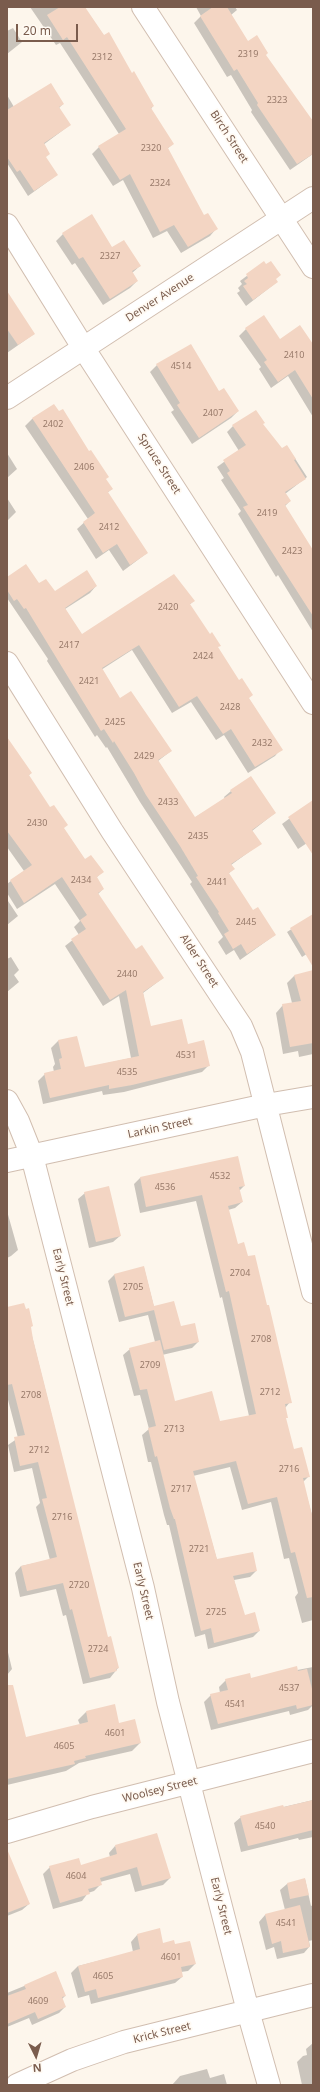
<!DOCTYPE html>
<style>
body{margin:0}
#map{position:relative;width:320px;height:2092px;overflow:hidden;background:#fdf6ec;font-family:"Noto Sans",sans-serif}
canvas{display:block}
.frame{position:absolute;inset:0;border:8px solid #7a5c4d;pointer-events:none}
.north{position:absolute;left:16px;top:2036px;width:40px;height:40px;-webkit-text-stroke:3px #fffaf3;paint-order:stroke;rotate:175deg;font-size:11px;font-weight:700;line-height:16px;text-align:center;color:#7a5c4d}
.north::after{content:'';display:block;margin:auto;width:14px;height:18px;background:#7a5c4d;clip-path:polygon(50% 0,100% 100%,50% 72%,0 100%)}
.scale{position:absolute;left:16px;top:24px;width:62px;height:18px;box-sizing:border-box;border:2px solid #7a5c4d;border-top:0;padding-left:5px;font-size:12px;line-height:14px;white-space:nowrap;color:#7a5c4d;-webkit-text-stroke:3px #fffaf3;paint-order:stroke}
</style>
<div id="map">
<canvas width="320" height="2092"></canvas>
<div class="frame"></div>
<div class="north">N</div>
<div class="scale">20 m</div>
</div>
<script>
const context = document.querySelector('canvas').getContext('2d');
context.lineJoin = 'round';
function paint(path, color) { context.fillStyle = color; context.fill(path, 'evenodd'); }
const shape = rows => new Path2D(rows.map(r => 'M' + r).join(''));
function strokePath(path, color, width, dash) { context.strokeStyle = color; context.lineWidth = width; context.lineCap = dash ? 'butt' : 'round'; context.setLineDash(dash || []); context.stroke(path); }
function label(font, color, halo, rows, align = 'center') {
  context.font = font + ' "Noto Sans",sans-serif'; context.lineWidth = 3.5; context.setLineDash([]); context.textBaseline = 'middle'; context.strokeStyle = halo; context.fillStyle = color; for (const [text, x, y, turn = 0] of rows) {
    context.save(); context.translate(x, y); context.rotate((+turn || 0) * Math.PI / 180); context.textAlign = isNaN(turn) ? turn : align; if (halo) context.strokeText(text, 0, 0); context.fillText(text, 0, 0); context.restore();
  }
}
const shadow = shape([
 [30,7,84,7,153,106,151,109,173,144,167,149,204,217,216,229,210,236,181,253,167,231,153,238,123,180,113,186,92,154,99,147,119,134,60,43,56,45],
 [196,7,235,7,237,10,231,15,248,42,265,55,313,123,313,154,290,170,251,112,252,110,231,75,227,77,194,23,201,16],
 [13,28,22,42,7,54,7,31],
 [7,95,14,107,63,104,59,108,70,125,43,145,45,158,57,175,28,196,7,163],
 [63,234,112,248,140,266,132,273,137,281,130,288,103,305,75,263,72,265,56,241],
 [264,263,277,282,246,306,237,293,240,291,238,288,242,284,240,281],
 [7,306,34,334,7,353],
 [246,329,280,340,313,345,313,417,288,376,271,388,259,369,261,367,239,336],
 [157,365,219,392,238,411,231,418,192,444,171,412,174,410,150,372],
 [54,405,112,489,107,493,147,553,123,571,109,550,96,559,77,529,88,519,25,426,32,419],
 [262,424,282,450,287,446,307,477,285,494,290,501,285,506,313,567,313,632,278,575,276,577,238,514,241,511,221,480,224,478,217,467,239,451,227,432,233,426],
 [7,453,17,469,7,478],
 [7,498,16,512,7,521],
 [7,578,39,585,54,593,96,586,90,593,65,609,82,635,194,601,189,605,281,749,275,756,248,773,224,735,216,740,191,702,172,713,132,650,101,670,119,699,171,751,158,761,194,818,225,799,224,797,231,791,275,813,252,831,260,844,231,865,234,869,228,874,253,912,275,935,240,960,234,950,226,955,218,942,223,937,190,884,192,882,140,802,107,747,106,748,97,735,95,737,47,661,48,659,7,598],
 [7,740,31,773,28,776,85,860,102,872,96,878,103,889,98,894,135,951,163,978,143,993,150,1028,187,1045,209,1065,202,1072,124,1092,103,1095,102,1091,43,1104,38,1081,45,1074,54,1072,53,1067,55,1064,51,1048,58,1041,76,1037,84,1068,131,1058,119,996,103,1006,65,946,79,935,74,927,80,921,55,884,17,909,7,893,7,884,24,871,7,847],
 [313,801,313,853,307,843,298,849,282,824],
 [8,901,18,916,7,925,7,902],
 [310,917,313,922,313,950,302,957,287,932],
 [11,957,19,970,14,975,19,982,7,992,7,959],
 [313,971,313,1054,299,1057,298,1051,283,1054,276,1013,283,1005,292,1003,287,983,294,976],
 [140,1178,244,1186,239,1191,242,1202,235,1208,228,1210,237,1245,290,1402,285,1408,287,1417,285,1419,293,1450,309,1476,303,1482,313,1519,313,1620,302,1623,295,1597,298,1593,289,1558,284,1559,271,1502,242,1510,230,1467,193,1476,217,1560,256,1571,250,1577,234,1580,244,1616,259,1631,253,1637,208,1649,205,1634,195,1637,169,1525,167,1525,164,1515,151,1462,148,1462,142,1435,149,1429,140,1395,134,1396,123,1355,130,1349,155,1342,148,1315,119,1322,108,1281,114,1275,144,1268,154,1307,198,1342,192,1348,162,1355,174,1402,219,1422,249,1416,222,1297,220,1298,196,1201,140,1213,134,1184],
 [85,1193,120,1236,113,1242,89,1248,78,1199],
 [7,1211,18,1250,11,1256,7,1258],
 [7,1308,30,1328,107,1638,118,1668,110,1678,83,1684,66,1615,63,1616,56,1589,20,1597,15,1573,21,1566,50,1560,36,1507,40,1503,32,1468,14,1472,8,1445,18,1438,7,1396],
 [7,1648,12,1669,7,1675],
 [313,1667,313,1705,308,1710,290,1715,289,1711,211,1730,204,1702,211,1695,220,1693,219,1687,226,1680,250,1679],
 [7,1710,25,1739,80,1725,78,1720,86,1712,118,1724,140,1743,132,1751,79,1763,66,1771,7,1785],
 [313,1800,313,1837,299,1840,298,1838,241,1852,234,1823,241,1817],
 [115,1846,170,1878,163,1885,135,1892,130,1874,100,1882,101,1884,94,1891,88,1893,82,1901,53,1909,43,1874,50,1867,80,1866,110,1857,109,1853],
 [305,1879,311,1906,313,1905,313,1940,309,1941,310,1946,304,1953,277,1959,274,1947,266,1950,259,1922,265,1915,285,1910,280,1890,287,1884],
 [7,1882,29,1904,22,1910,7,1916],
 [137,1935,162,1944,175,1946,195,1964,188,1971,181,1972,182,1977,175,1983,91,2004,89,1995,78,1998,71,1973,78,1966,133,1952,131,1942],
 [56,1973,65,1996,62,1999,65,2007,59,2013,32,2025,29,2018,7,2027,7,1993],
 [313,2043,313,2085,302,2085,297,2062,303,2056,307,2055,306,2049],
 [207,2069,210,2078,224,2074,227,2085,172,2085,180,2076]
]);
const building = shape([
 [60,7,85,7,104,35,109,32,132,73,134,71,154,106,151,108,174,144,168,148,204,215,208,213,218,229,188,247,174,225,160,232,130,174,120,180,98,146,126,129,67,37,63,40,47,15],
 [213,7,227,7,248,41,257,35,268,53,266,55,313,121,313,154,297,164,257,105,258,103,237,69,234,71,200,16],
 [51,83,64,104,59,107,71,125,44,143,50,154,46,157,58,175,34,191,20,170,17,172,7,157,7,110],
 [92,214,112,247,124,240,141,266,132,271,138,281,110,299,83,257,79,259,62,233],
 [264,261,266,264,271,261,281,275,276,279,278,282,253,300,243,286,247,284,244,281,248,278,246,274],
 [7,291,35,334,18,345,7,329],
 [264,315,280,339,300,325,313,344,313,399,295,370,278,382,264,362,267,360,245,328],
 [191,344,219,391,224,388,239,411,199,438,177,405,180,403,156,364],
 [54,404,59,411,63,409,89,451,91,450,109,477,106,479,113,489,108,492,148,553,130,565,117,544,103,553,83,522,95,513,32,418],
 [256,410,265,423,263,424,282,448,287,445,296,459,294,460,306,479,285,492,291,501,285,505,313,550,313,616,243,507,248,505,227,473,230,471,223,460,246,445,232,425],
 [26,564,39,583,46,579,55,591,87,570,97,586,65,608,82,634,174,574,195,601,190,604,210,634,212,632,221,646,218,647,239,680,242,678,253,695,249,698,283,750,255,767,231,729,223,734,197,696,179,707,139,645,102,668,120,698,131,691,172,751,158,760,195,817,232,793,230,790,251,776,276,813,252,830,262,844,231,864,235,869,229,873,253,910,258,907,276,935,247,954,241,944,233,949,224,934,229,931,218,913,219,912,196,877,198,876,180,846,146,795,134,773,114,741,113,743,104,729,101,731,26,608,24,609,17,599,14,601,7,590,7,577],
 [7,737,32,773,29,775,50,807,54,805,68,825,64,828,85,859,91,855,104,872,97,877,104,889,98,893,136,949,142,945,164,978,143,992,151,1026,182,1019,188,1044,204,1040,210,1066,132,1085,109,1089,109,1085,50,1098,44,1073,61,1069,59,1059,62,1058,58,1040,77,1036,85,1067,139,1056,126,990,110,1000,71,939,86,929,80,920,87,915,62,877,24,903,10,880,32,865,7,831],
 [313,800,313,855,288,817],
 [313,914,313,967,290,928],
 [313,970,313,1043,290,1047,282,1004,301,1001,294,975],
 [238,1156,245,1186,239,1187,243,1202,228,1206,238,1244,244,1242,248,1256,255,1255,267,1305,269,1305,292,1403,285,1404,288,1418,286,1418,294,1449,302,1447,310,1477,303,1478,313,1519,313,1597,307,1598,295,1552,291,1553,277,1497,248,1504,236,1461,193,1471,217,1559,253,1552,257,1571,233,1576,245,1615,255,1612,260,1631,214,1643,211,1628,201,1631,175,1519,174,1519,170,1508,157,1456,155,1457,148,1428,156,1426,147,1389,140,1390,129,1348,160,1340,175,1401,212,1391,220,1421,256,1414,229,1291,226,1292,202,1195,146,1207,140,1177],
 [109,1186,121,1236,96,1242,84,1192],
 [144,1266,154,1306,174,1301,181,1326,195,1323,199,1342,164,1350,154,1310,125,1317,114,1274],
 [24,1303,26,1309,29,1308,33,1326,31,1327,33,1339,108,1637,111,1636,119,1668,116,1669,117,1671,90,1678,72,1609,70,1610,63,1583,27,1591,21,1566,57,1557,42,1499,47,1498,38,1462,20,1466,14,1437,25,1435,12,1384,7,1385,7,1307],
 [297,1666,298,1671,307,1669,313,1693,313,1705,297,1709,296,1705,218,1724,210,1694,228,1690,225,1679,250,1673,251,1678],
 [7,1685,13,1685,26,1737,88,1722,86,1711,115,1704,119,1723,135,1719,141,1743,85,1756,86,1758,74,1761,75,1764,7,1779],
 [313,1800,313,1830,248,1846,240,1816,283,1805,284,1807],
 [157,1833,171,1878,142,1886,137,1867,100,1878,102,1885,88,1889,90,1894,60,1903,49,1866,79,1858,81,1865,117,1854,115,1845],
 [7,1849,30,1904,7,1913],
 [305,1878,309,1895,290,1899,287,1883],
 [300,1905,310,1947,283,1953,281,1941,272,1944,265,1914],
 [160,1928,163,1943,174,1940,175,1944,190,1941,196,1964,181,1967,183,1977,98,1998,96,1989,85,1992,78,1966,140,1949,137,1934],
 [56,1971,66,1996,62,1997,66,2007,38,2019,35,2012,7,2024,7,1996,26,1989,24,1985]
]);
const street = shape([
 [143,7,313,267],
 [7,225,84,349,313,703],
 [7,398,313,198],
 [7,663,112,831,241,1026,252,1052,313,1292],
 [7,1101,18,1121,32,1156,143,1588,168,1702,248,2011,269,2085],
 [7,1161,266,1105,313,1097],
 [7,1832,92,1807,313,1751],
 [17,2085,72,2060,124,2042,313,1995]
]);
const numberNames = [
 ["2319",248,54],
 ["2312",102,57],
 ["2323",277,100],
 ["2320",151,148],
 ["2324",160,183],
 ["2327",110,256],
 ["2410",294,355],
 ["4514",181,366],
 ["2407",213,413],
 ["2402",53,424],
 ["2406",84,467],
 ["2419",267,513],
 ["2412",109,527],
 ["2423",292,551],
 ["2420",168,607],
 ["2417",69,645],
 ["2424",203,656],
 ["2421",89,681],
 ["2428",230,707],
 ["2425",115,722],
 ["2432",262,743],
 ["2429",144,756],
 ["2433",168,802],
 ["2430",37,823],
 ["2435",198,836],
 ["2434",81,880],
 ["2441",217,882],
 ["2445",246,922],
 ["2440",127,974],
 ["4531",186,1055],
 ["4535",127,1072],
 ["4532",220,1176],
 ["4536",165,1187],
 ["2704",240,1273],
 ["2705",133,1287],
 ["2708",261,1339],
 ["2709",150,1365],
 ["2712",270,1392],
 ["2708",31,1395],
 ["2713",174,1429],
 ["2712",39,1450],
 ["2716",289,1469],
 ["2717",181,1489],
 ["2716",62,1517],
 ["2721",199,1549],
 ["2720",79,1585],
 ["2725",216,1612],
 ["2724",98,1649],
 ["4537",289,1688],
 ["4541",235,1704],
 ["4601",115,1733],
 ["4605",64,1746],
 ["4540",265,1826],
 ["4604",76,1876],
 ["4541",286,1923],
 ["4601",171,1957],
 ["4605",103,1976],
 ["4609",38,2001]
];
const streetNames = [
 ["Birch Street",229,137,57],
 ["Denver Avenue",160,298,-33],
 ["Spruce Street",159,464,57],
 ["Alder Street",199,961,57],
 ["Larkin Street",160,1128,-12],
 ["Early Street",63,1277,76],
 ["Early Street",143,1591,77],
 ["Woolsey Street",160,1790,-14],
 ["Early Street",221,1906,76],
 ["Krick Street",162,2033,-14]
];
paint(shadow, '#0003');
paint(building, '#f3d5c3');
strokePath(street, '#d1beb0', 24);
strokePath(street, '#fff', 22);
label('9px', '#987a6a', null, numberNames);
label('11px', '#7a5c4d', '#fffaf3', streetNames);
</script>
